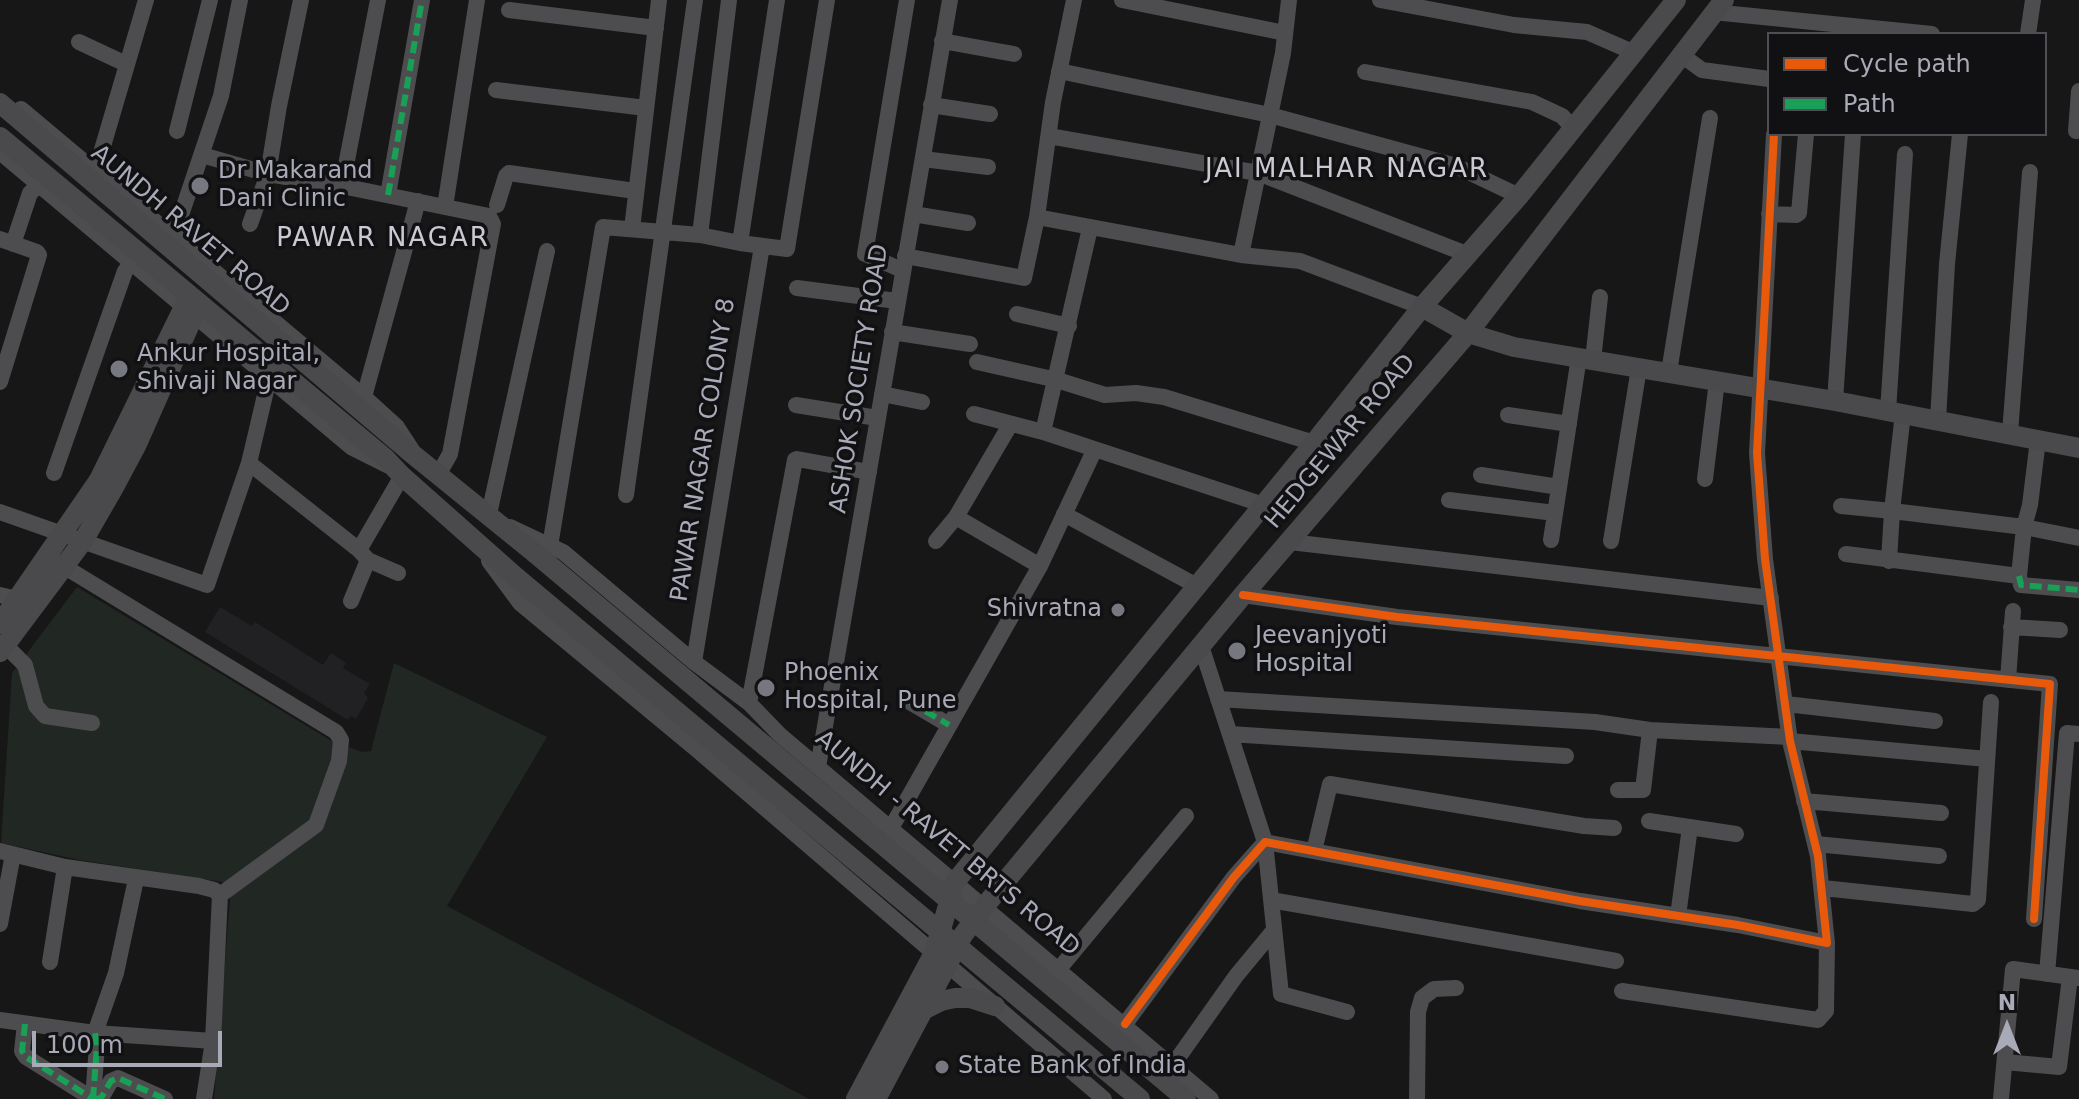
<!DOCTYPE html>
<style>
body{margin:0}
#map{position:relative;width:2079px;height:1099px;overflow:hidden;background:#171717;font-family:"DejaVu Sans",sans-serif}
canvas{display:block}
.legend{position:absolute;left:1767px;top:32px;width:280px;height:104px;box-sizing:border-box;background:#111113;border:2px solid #4e4e55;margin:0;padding:10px 14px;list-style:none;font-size:24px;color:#a9aab7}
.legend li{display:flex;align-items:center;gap:16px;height:40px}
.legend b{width:40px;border:2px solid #4e4e55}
.north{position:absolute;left:1967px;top:987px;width:80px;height:80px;-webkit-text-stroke:6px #111113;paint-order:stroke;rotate:0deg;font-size:22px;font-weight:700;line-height:32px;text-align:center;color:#a9aab7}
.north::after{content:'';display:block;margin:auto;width:28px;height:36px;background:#a9aab7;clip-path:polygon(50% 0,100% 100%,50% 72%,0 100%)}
.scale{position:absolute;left:32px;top:1031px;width:190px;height:36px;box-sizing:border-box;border:4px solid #a9aab7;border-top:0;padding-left:10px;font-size:24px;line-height:28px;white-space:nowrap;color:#a9aab7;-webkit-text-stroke:6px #111113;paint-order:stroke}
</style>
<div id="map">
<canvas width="2079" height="1099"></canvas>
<ul class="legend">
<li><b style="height:10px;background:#e8590c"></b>Cycle path</li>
<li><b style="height:10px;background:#1a9f57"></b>Path</li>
</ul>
<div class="north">N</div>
<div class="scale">100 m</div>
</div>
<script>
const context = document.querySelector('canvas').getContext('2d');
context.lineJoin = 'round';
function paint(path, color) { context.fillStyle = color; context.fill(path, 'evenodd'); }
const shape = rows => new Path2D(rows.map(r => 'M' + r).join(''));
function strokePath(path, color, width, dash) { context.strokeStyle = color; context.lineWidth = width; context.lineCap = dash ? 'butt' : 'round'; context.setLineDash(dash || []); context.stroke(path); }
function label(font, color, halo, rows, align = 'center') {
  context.font = font + ' "DejaVu Sans",sans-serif'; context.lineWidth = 7; context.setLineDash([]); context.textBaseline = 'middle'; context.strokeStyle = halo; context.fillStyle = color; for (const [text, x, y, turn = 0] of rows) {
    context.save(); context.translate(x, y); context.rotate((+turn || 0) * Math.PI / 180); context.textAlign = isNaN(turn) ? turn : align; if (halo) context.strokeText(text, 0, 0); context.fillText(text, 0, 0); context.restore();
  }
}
const built = shape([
 [220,607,252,626,255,622,323,665,331,653,346,663,343,668,370,684,364,693,368,698,356,719,351,716,348,720,205,632]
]);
const green = shape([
 [77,587,330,740,362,752,371,751,394,663,547,737,447,906,809,1099,214,1099,230,899,223,882,80,860,1,843,12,673]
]);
const minor = shape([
 [729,0,700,235,740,243,787,249,827,0],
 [1074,0,1053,102,1037,217,1241,255],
 [1122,0,1285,33],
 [1289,0,1283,53,1241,255,1300,261,1422,307],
 [1380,0,1514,25,1587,32,1635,53],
 [509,10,656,28],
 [1713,12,1932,34],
 [2028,34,2033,0],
 [942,41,1014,54],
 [79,42,126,64],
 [1680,54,1702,70,1769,79],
 [1059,71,1270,115,1456,166,1519,196],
 [1365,72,1532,102,1562,116,1573,128],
 [496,90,646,108],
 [931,105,990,114],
 [21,109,364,397,397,427,412,450],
 [177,131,210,0],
 [2076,131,2079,91],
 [1049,136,1258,173,1469,255],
 [0,152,184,307,188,303],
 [202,155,268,174,342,186,489,216,493,224,450,454,438,475],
 [923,159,988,167],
 [96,170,146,0],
 [342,186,378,0],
 [388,195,422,0],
 [497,205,506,176,509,173,635,191],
 [445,207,477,0],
 [913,214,968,223],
 [1769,214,1796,215,1799,213,1806,134],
 [250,224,268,174,279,106,301,0],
 [632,229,659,0],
 [174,236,221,96,240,0],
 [0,239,37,252,39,255,0,382],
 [740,243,777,0],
 [13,244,30,193,39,185],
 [905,256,1024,278,1037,217],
 [902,270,865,254,907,0],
 [797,288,897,301],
 [198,311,194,315,351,447,387,465],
 [1017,314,1069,326],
 [892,332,970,344],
 [1593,360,1600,297],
 [977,362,1057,380,1105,395,1136,393,1164,397,1314,443],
 [1669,372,1710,118],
 [882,394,922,402],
 [364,397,418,201],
 [1835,401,1853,134],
 [796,405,877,418],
 [1888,411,1905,154],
 [1903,413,1892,511,2024,527,2030,505,2038,440],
 [974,414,1043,432,1264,505],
 [1508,415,1569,424],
 [1938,420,1947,264,1960,134],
 [1043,432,1090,228],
 [2010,433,2030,172],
 [249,463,359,550,368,560,398,573],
 [54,473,125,271,132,263],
 [1481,475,1559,487],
 [1705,479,1717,381],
 [626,495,695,0],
 [1449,500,1555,513],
 [1841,506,1892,511,1889,561],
 [0,512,207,585,249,463,269,378],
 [489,514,547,251],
 [1064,514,1197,586],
 [956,517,1040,566],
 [510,527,563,552,694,662,749,703,780,735,1211,1099],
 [1551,540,1579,357],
 [936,541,956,517,1010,425],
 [1611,541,1639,368],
 [1290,542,1771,598],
 [550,546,603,227,700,235],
 [359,550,402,476],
 [1846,554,2019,576,2024,527,2079,538],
 [55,561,336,732,341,740,339,761,316,825,220,895],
 [489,561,520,603,695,748,1104,1099],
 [2019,576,2021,585,2079,590],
 [0,595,17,599],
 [1243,595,1397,617,2050,684,2034,919],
 [351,601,368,560],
 [2011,627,2060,630],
 [6,646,25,665,36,706,45,716,92,723],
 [1201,646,1265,842,1281,994,1347,1012],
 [694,662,762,246],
 [2008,680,2013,611],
 [1218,699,1595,722,1650,730,1790,737],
 [910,702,949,725],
 [749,703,795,460,797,459,869,472],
 [1786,704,1935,721],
 [1230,734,1566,756],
 [1790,741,1987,759],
 [818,767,950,0],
 [1618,790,1643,790,1650,730],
 [1804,801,1941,813],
 [1649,821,1736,834],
 [891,828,1040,566,1094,451],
 [1816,844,1939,856],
 [0,851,65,867,199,886,214,890,220,895,213,1041,204,1099],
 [1314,851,1330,784,1584,826,1614,828],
 [1823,888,1973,904,1978,900,1991,702],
 [1271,900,1616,961],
 [1678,916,1690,827],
 [0,924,13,854],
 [50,962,65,867],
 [1059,969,1186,816],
 [2047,974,2067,733,2079,734],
 [1622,991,1818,1020,1826,1011,1827,943],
 [0,1020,95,1033,213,1041],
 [25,1024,22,1051,26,1057,93,1099],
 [1125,1024,1234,877,1265,842,1580,901,1738,925,1827,943,1818,856,1790,741,1765,559,1757,453,1774,134],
 [2005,1062,2059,1067,2070,977],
 [1173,1065,1236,976,1274,930],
 [93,1099,97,1045,95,1033,116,973,136,879],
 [95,1099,101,1098,111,1081,118,1078,165,1099],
 [1417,1099,1418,1012,1422,998,1434,989,1456,988],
 [2001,1099,2013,969,2079,978]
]);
const major = shape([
 [0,103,410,452,536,554],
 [0,137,386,459,402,476,517,578],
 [1422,307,1468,333,1514,347,1835,401,2079,448],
 [0,624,99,480,184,307,194,315,137,444,113,489,83,541,0,652],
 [923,1010,941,1001,955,998,970,998,995,1006],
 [856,1099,934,953,955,882,1314,443,1422,307,1519,196,1676,0],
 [876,1099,963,935,984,907,1243,595,1468,333,1724,0]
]);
const majorBridge = shape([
 [536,554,1186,1099],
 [517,578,1140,1099]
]);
const quiet = shape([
 [388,195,422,0],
 [2019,576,2021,585,2079,590],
 [910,702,949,725],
 [25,1024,22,1051,26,1057,93,1099],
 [93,1099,97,1045,95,1033],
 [95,1099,101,1098,111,1081,118,1078,165,1099]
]);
const cycleway = shape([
 [1243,595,1397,617,2050,684,2034,919],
 [1125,1024,1234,877,1265,842,1580,901,1738,925,1827,943,1818,856,1790,741,1765,559,1757,453,1774,134]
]);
const markers = [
 [200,186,10,"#76777f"],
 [119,369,10,"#76777f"],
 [1118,610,8,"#76777f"],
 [1237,651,10,"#76777f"],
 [766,688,10,"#76777f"],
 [942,1067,8,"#76777f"]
];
const poiNames = [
 ["Dr Makarand",218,172],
 ["Dani Clinic",218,200],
 ["Ankur Hospital,",137,355],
 ["Shivaji Nagar",137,383],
 ["Shivratna",1102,610,"right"],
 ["Jeevanjyoti",1255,637],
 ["Hospital",1255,665],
 ["Phoenix",784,674],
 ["Hospital, Pune",784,702],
 ["State Bank of India",958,1067]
];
const streetNames = [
 ["AUNDH RAVET ROAD",190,231,40],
 ["ASHOK SOCIETY ROAD",860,379,-81],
 ["HEDGEWAR ROAD",1341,442,-50],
 ["PAWAR NAGAR COLONY 8",704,450,-81],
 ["AUNDH - RAVET BRTS ROAD",947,844,40]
];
const neighbourhoodNames = [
 ["JAI MALHAR NAGAR",1347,170],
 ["PAWAR NAGAR",383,239]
];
paint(built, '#212123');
paint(green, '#212723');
strokePath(minor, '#4d4d50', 16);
strokePath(major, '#4a4a4d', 20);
strokePath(majorBridge, '#4a4a4d', 20);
strokePath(quiet, '#1a9f57', 6, [12, 6]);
strokePath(cycleway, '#e8590c', 8);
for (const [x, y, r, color] of markers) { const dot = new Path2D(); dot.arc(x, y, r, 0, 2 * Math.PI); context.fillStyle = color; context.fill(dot); strokePath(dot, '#111113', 3); }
label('24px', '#a9aab7', '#111113', poiNames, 'left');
label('24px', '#a9aab7', '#111113', streetNames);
context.letterSpacing = '2px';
label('26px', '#cacad3', '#111113', neighbourhoodNames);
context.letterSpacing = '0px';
</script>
